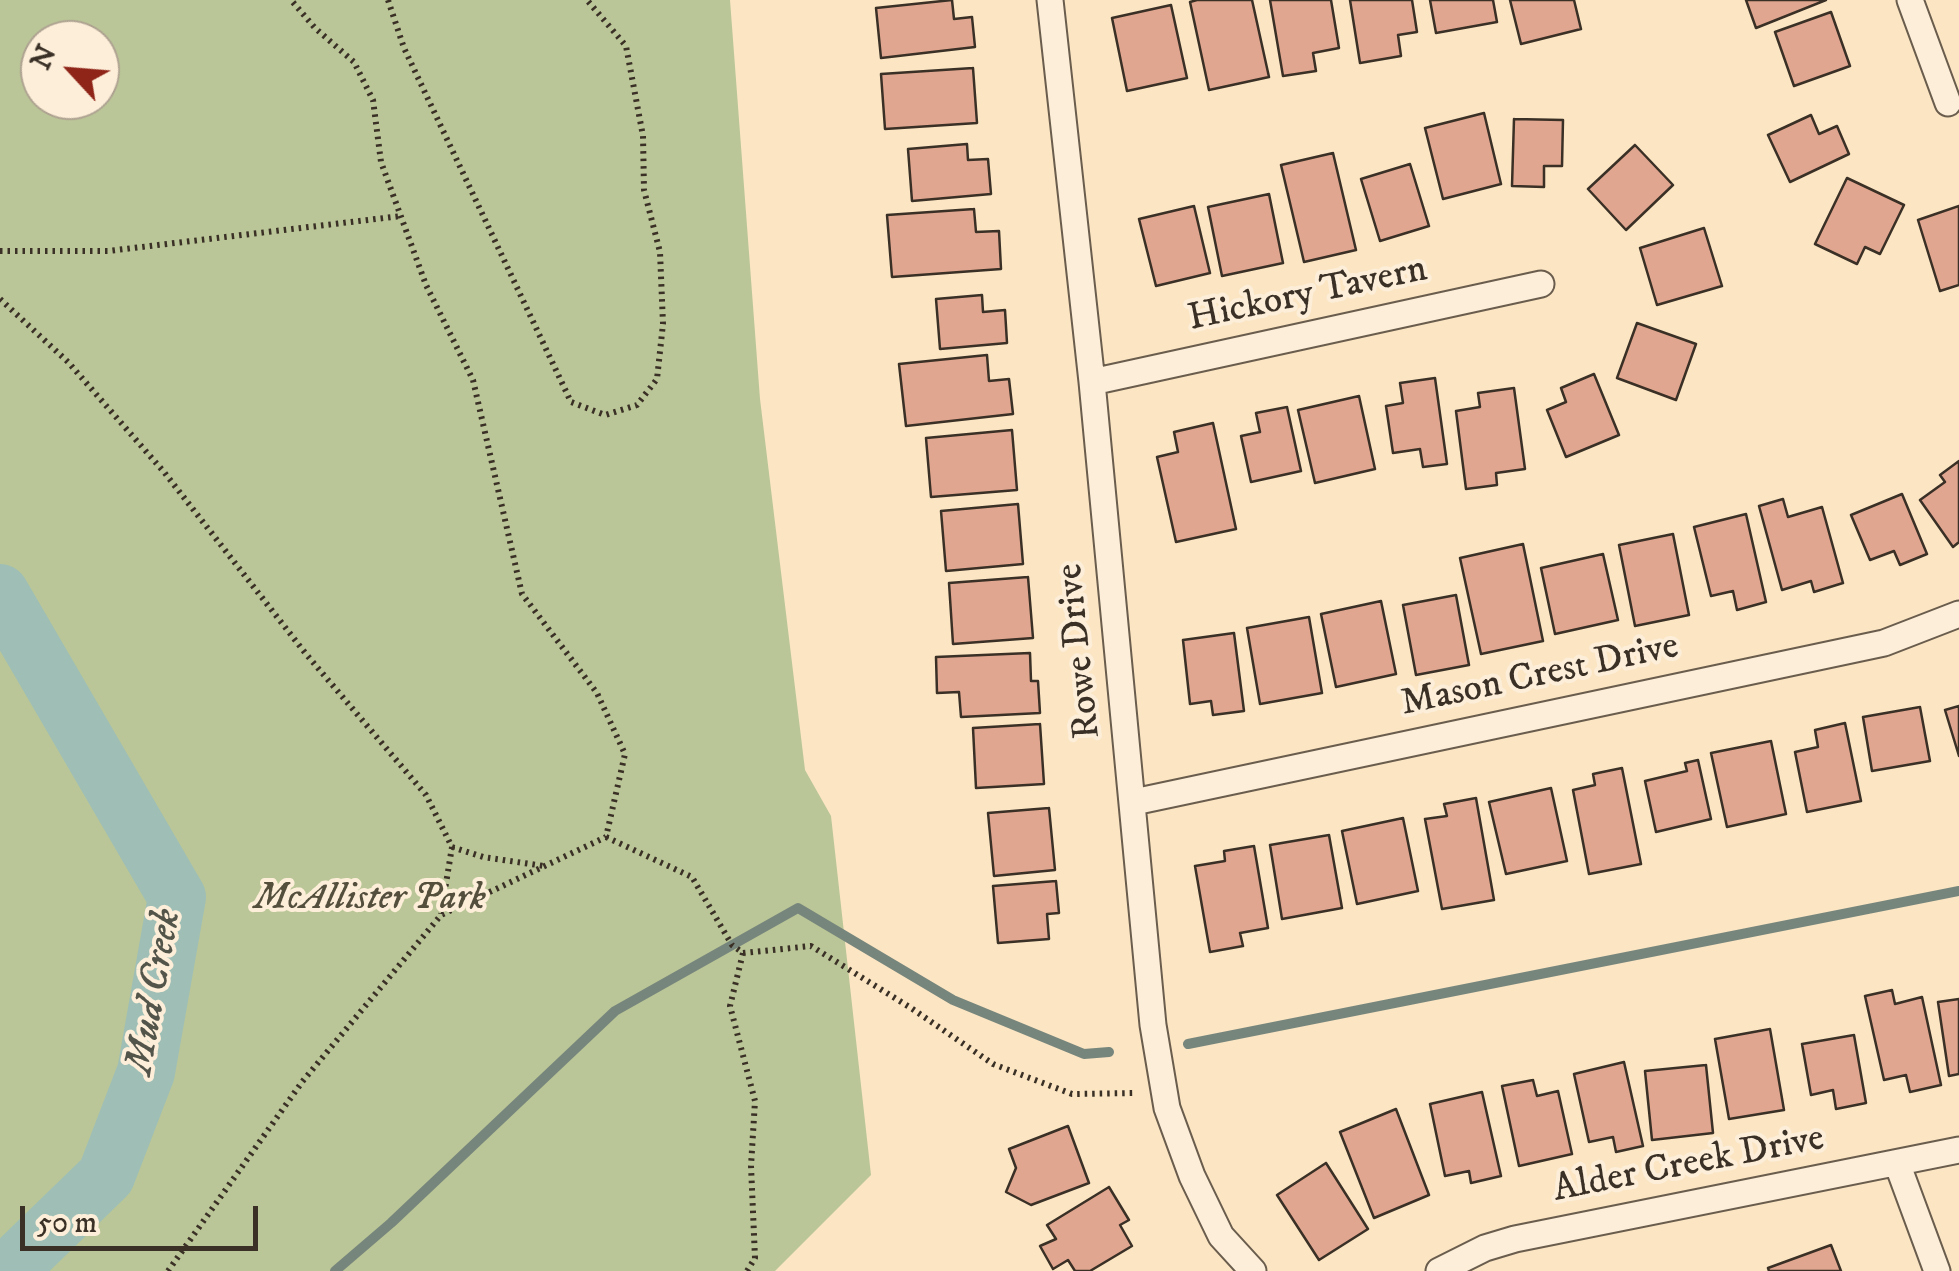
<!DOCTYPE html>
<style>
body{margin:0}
#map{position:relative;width:1959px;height:1271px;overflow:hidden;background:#fbe5c3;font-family:"IM FELL DW Pica",serif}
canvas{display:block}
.north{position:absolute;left:20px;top:20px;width:100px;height:100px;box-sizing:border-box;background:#fceed8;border:2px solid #aea291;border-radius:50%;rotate:296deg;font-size:28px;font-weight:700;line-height:40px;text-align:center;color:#3a3026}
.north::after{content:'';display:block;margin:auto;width:35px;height:45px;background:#8f2418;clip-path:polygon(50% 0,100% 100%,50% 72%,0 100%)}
.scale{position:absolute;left:20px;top:1206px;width:238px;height:45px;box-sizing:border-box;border:5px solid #3a3026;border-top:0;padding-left:12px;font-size:30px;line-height:35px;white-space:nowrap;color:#3a3026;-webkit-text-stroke:8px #fceed8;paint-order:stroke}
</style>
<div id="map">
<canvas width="1959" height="1271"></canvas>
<div class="north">N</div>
<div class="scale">50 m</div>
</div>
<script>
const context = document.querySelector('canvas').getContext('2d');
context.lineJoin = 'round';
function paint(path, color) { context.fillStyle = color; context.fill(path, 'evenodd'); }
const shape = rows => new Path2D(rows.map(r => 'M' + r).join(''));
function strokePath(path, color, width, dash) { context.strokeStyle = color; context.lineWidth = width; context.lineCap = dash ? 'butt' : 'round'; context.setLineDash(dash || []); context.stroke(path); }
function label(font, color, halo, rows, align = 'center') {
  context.font = font + ' "IM FELL DW Pica",serif'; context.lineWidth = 8; context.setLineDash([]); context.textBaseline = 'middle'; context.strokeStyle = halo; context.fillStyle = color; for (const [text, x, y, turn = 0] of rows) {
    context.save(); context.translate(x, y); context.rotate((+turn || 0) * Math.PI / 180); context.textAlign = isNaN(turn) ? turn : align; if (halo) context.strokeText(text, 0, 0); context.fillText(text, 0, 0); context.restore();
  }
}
const green = shape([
 [0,0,730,0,760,399,805,770,831,816,871,1175,775,1271,0,1271],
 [100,40,100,100,40,100,40,40]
]);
const stream = shape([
 [1188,1044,1959,891],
 [335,1271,391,1223,615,1011,798,908,953,1000,1084,1054,1109,1052]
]);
const river = shape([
 [0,593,177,897,146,1072,106,1176,8,1271]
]);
const building = shape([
 [952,0,954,19,972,17,975,47,881,58,876,8,952,0],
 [1197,0,1252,0,1269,77,1209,90,1190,2,1197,0],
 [1270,0,1331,0,1339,48,1313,53,1316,71,1283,76,1270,0],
 [1350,0,1412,0,1417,32,1398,35,1401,56,1360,63,1350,0],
 [1430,0,1493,0,1497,22,1436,33,1430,0],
 [1510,0,1574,0,1581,29,1521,44,1510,0],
 [1746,0,1826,0,1756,28,1746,0],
 [1171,5,1187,78,1127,91,1112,18,1171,5],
 [1831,12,1850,66,1794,86,1775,32,1831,12],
 [973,68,977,123,885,129,881,74,973,68],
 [1484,113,1501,184,1443,199,1425,128,1484,113],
 [1811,115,1819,134,1837,126,1849,154,1790,182,1768,135,1811,115],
 [1514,119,1563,120,1562,166,1544,166,1544,187,1512,186,1514,119],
 [967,144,968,160,988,159,991,194,912,201,908,149,967,144],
 [1635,145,1673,185,1626,230,1588,189,1635,145],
 [1333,153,1356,250,1304,262,1281,165,1333,153],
 [1410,164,1429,226,1380,241,1361,179,1410,164],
 [1847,178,1904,205,1880,254,1865,247,1857,264,1815,244,1847,178],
 [1269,194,1283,263,1222,276,1208,207,1269,194],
 [1194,206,1210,273,1156,286,1139,219,1194,206],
 [1959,206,1959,285,1940,291,1918,220,1959,206],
 [974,209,976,232,999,231,1001,269,892,277,887,215,974,209],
 [1704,228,1722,286,1657,305,1640,248,1704,228],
 [982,295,983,312,1005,310,1007,343,940,349,936,299,982,295],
 [1637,323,1696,344,1676,400,1617,378,1637,323],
 [987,355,989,381,1009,379,1013,414,906,426,899,364,987,355],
 [1594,374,1619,435,1566,457,1547,410,1566,402,1561,388,1594,374],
 [1435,378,1447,464,1423,467,1420,449,1393,453,1386,406,1403,403,1400,383,1435,378],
 [1514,388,1525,469,1496,473,1497,485,1466,489,1456,411,1480,407,1478,393,1514,388],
 [1359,396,1375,469,1315,483,1298,410,1359,396],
 [1287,407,1301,471,1251,482,1241,436,1260,432,1256,413,1287,407],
 [1213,423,1236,529,1176,542,1157,457,1178,452,1174,432,1213,423],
 [1012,430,1017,490,931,497,926,438,1012,430],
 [1959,461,1959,542,1953,547,1920,500,1945,482,1940,475,1959,461],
 [1902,494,1927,554,1900,565,1894,551,1870,560,1851,515,1902,494],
 [1783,499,1788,517,1822,507,1843,583,1814,592,1811,581,1782,590,1759,506,1783,499],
 [1018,504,1023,564,946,571,941,511,1018,504],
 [1746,514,1766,602,1737,610,1733,591,1711,596,1694,527,1746,514],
 [1673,534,1689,615,1635,626,1619,545,1673,534],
 [1523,544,1543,641,1481,654,1460,558,1523,544],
 [1603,554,1618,620,1555,634,1541,568,1603,554],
 [1028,577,1033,638,953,644,949,583,1028,577],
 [1456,595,1469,665,1416,675,1403,605,1456,595],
 [1381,601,1396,674,1336,687,1321,614,1381,601],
 [1309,617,1322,693,1260,704,1247,628,1309,617],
 [1234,633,1244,711,1213,715,1211,701,1190,704,1183,640,1234,633],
 [1030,653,1031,681,1038,681,1040,713,961,717,959,692,937,693,936,657,1030,653],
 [1959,706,1959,756,1945,710,1959,706],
 [1920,707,1930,761,1872,771,1863,717,1920,707],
 [1845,723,1861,801,1807,812,1795,752,1818,747,1815,730,1845,723],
 [1040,724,1044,784,976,788,973,728,1040,724],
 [1771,741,1786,814,1727,827,1711,753,1771,741],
 [1698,760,1711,819,1656,832,1645,781,1687,771,1685,763,1698,760],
 [1622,768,1641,864,1589,874,1573,790,1595,785,1593,774,1622,768],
 [1551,788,1567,861,1506,874,1489,802,1551,788],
 [1476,798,1494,900,1442,909,1425,819,1447,816,1444,804,1476,798],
 [1049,808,1055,870,994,876,988,813,1049,808],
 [1403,818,1418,891,1357,904,1342,831,1403,818],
 [1329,835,1342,908,1282,919,1270,845,1329,835],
 [1254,846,1268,928,1240,933,1243,946,1210,952,1195,866,1225,861,1224,851,1254,846],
 [1056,881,1059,913,1047,914,1049,939,998,943,993,886,1056,881],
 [1892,990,1895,1004,1922,997,1941,1085,1910,1092,1906,1075,1884,1080,1865,996,1892,990],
 [1959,999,1959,1074,1949,1076,1938,1002,1959,999],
 [1770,1029,1784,1110,1729,1119,1715,1039,1770,1029],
 [1854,1035,1866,1103,1836,1109,1833,1090,1811,1095,1802,1044,1854,1035],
 [1624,1062,1643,1146,1616,1152,1613,1137,1589,1142,1574,1074,1624,1062],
 [1706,1065,1713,1133,1652,1140,1645,1071,1706,1065],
 [1533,1080,1537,1096,1558,1091,1572,1154,1519,1166,1502,1086,1533,1080],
 [1482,1092,1501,1176,1471,1183,1469,1171,1445,1176,1430,1104,1482,1092],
 [1396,1109,1429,1195,1374,1218,1340,1132,1396,1109],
 [1068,1126,1089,1183,1031,1205,1006,1192,1016,1168,1009,1149,1068,1126],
 [1326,1163,1368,1229,1319,1260,1277,1195,1326,1163],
 [1109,1187,1129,1220,1120,1225,1132,1246,1090,1271,1075,1271,1068,1260,1053,1269,1040,1246,1056,1239,1047,1225,1109,1187],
 [1831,1245,1841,1271,1769,1271,1768,1268,1831,1245]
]);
const path = shape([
 [388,0,404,48,571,402,605,415,637,405,657,379,663,324,660,252,644,190,643,136,626,46,587,0],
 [0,251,108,251,401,216],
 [0,299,68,362,164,472,306,654,426,795,452,847,441,914],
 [606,837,692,877,732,945,743,953,730,1006,755,1101,751,1166,755,1258,747,1271],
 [452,847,483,857,544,866],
 [743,953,811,946,911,1008,993,1064,1072,1094,1136,1093],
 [168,1271,302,1082,441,915,606,837,625,754,597,693,522,594,473,380,426,285,381,162,373,100,354,62,315,28,291,0]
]);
const minor = shape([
 [1050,0,1092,382,1153,1025,1167,1108,1192,1176,1221,1236,1253,1271],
 [1910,0,1948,103],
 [1092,382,1541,284],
 [1134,802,1884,643,1959,614],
 [1897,1163,1937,1271],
 [1439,1271,1485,1248,1515,1239,1959,1150]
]);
const streetNames = [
 ["Hickory Tavern",1308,296,-12],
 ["Rowe Drive",1081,651,-96],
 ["Mason Crest Drive",1540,677,-12],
 ["Alder Creek Drive",1689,1166,-11]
];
const parkNames = [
 ["McAllister Park",370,900]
];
const waterNames = [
 ["Mud Creek",156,992,-80]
];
paint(green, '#bac697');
strokePath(stream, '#77867c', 10);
strokePath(river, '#9fbfb6', 58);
paint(building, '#e1a68f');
strokePath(building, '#3a3026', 2.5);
strokePath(minor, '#6a5d4d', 29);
strokePath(path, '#3a3026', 6, [2.5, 5]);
strokePath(minor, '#fceed8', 25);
label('38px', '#3a3026', '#fceed8', streetNames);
label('italic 38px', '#544e3d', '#fceed8', parkNames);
label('italic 40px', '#53544a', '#fceed8', waterNames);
</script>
